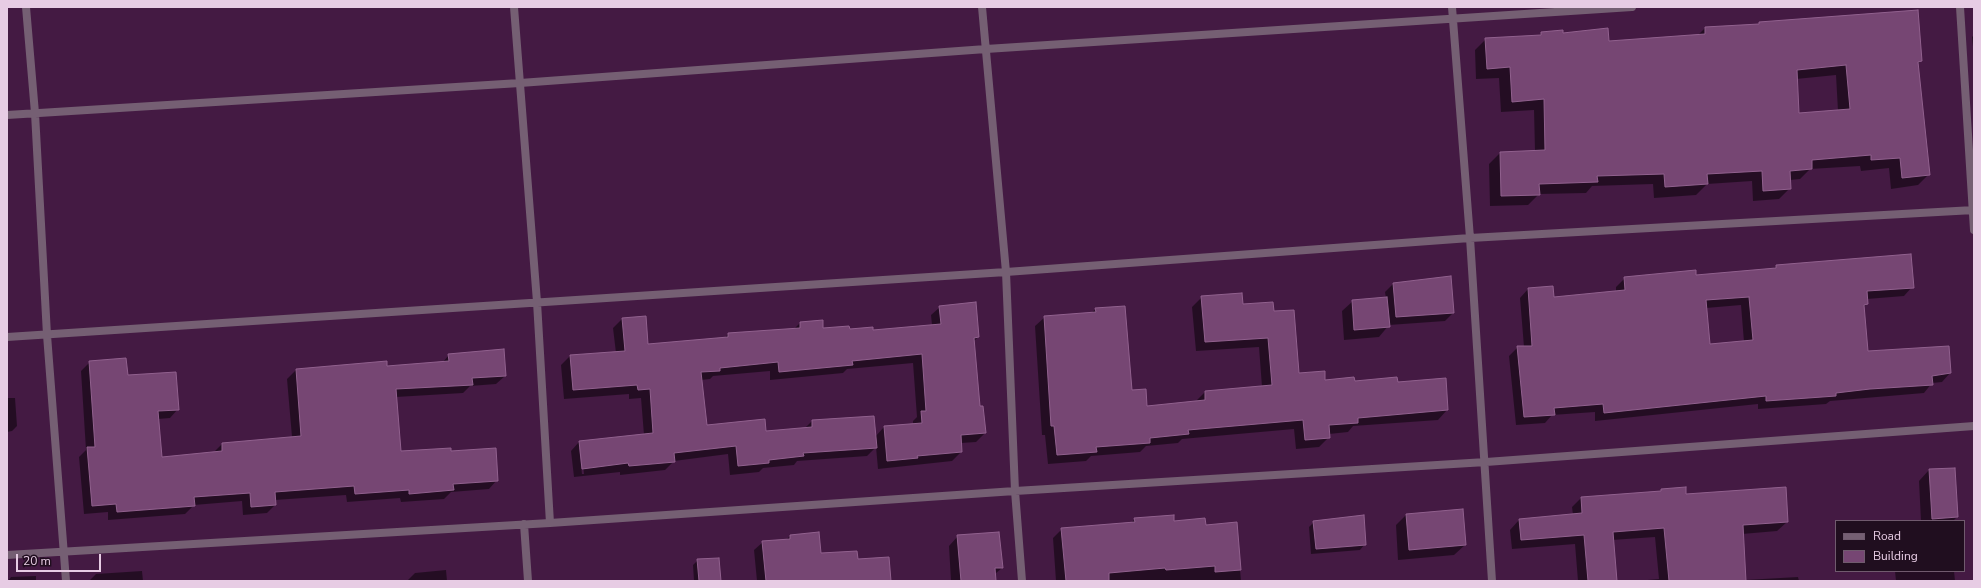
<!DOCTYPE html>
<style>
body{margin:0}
#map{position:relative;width:1981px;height:588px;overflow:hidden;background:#441a43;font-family:"Nunito Sans",sans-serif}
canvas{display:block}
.frame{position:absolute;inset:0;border:8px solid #e7cce4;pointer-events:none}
.legend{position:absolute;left:1835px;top:520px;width:130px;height:52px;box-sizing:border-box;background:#200e1f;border:1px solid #705a6e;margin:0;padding:5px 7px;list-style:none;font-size:12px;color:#e7cce4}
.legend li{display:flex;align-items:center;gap:8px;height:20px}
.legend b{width:20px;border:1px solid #705a6e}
.scale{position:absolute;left:16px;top:554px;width:85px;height:18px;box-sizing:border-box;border:2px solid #e7cce4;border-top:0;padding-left:5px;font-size:12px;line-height:14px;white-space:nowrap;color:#e7cce4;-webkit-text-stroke:3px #200e1f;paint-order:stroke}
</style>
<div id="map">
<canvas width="1981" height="588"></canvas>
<div class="frame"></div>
<ul class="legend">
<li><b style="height:5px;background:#755f73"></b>Road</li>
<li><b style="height:11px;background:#764673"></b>Building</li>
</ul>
<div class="scale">20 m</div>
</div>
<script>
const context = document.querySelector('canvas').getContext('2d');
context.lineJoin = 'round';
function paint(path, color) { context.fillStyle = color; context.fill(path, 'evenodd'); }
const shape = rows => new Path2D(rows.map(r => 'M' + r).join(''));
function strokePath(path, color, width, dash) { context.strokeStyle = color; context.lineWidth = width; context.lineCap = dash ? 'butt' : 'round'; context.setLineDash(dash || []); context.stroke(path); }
const shadow = shape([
 [1759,23,1921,61,1917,65,1929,174,1918,185,1891,189,1889,168,1861,171,1860,166,1810,169,1800,179,1790,180,1790,188,1779,199,1753,201,1752,181,1707,184,1696,195,1654,198,1653,184,1592,186,1586,193,1539,194,1528,205,1490,206,1489,164,1500,153,1535,151,1534,110,1501,112,1499,78,1476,79,1475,50,1486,39,1539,36,1541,33,1562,34,1608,42,1698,35,1705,28,1757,25],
 [1836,75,1838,111,1798,114,1796,79],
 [1974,35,1974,56,1972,37],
 [1776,266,1912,287,1904,296,1867,299,1867,304,1863,308,1867,352,1950,373,1942,382,1932,383,1924,393,1830,401,1826,404,1758,409,1758,404,1595,421,1595,412,1552,415,1545,423,1516,425,1509,356,1518,347,1524,347,1520,298,1528,289,1553,298,1616,292,1616,287,1625,278,1695,276,1772,270],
 [1741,305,1744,342,1709,345,1706,308],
 [1393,284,1453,313,1445,321,1389,325,1379,337,1344,340,1342,311,1353,301,1386,298,1385,292],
 [1202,297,1273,312,1298,374,1324,381,1354,382,1397,383,1445,379,1447,410,1438,420,1353,426,1348,432,1329,434,1329,437,1319,447,1296,449,1294,429,1182,439,1178,443,1146,446,1140,452,1091,456,1086,461,1048,464,1045,435,1042,435,1035,326,1045,317,1091,313,1096,309,1131,391,1146,407,1195,402,1205,392,1262,387,1259,347,1196,351,1192,307],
 [940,307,978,337,973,342,979,408,985,433,976,442,961,443,961,452,952,461,878,469,876,447,867,456,797,461,794,465,763,468,759,472,730,475,728,454,674,461,665,470,620,475,620,472,574,477,571,451,579,442,644,435,641,398,629,399,629,394,564,399,561,365,570,356,616,353,613,328,622,319,647,346,724,339,728,334,794,329,800,323,822,329,872,331,932,325,931,315],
 [913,363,917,417,913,421,913,425,884,427,875,437,873,417,812,421,805,428,765,432,706,427,701,380,710,379,713,376,770,371,770,380,843,373,847,369],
 [579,448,581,448,584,474,582,474],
 [449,355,505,376,496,384,470,386,463,393,396,397,400,453,450,452,497,480,489,489,451,492,444,499,401,502,400,498,347,502,346,495,275,500,275,505,267,513,243,515,242,501,194,505,185,514,108,520,108,512,84,514,79,457,86,450,81,371,90,362,127,376,178,409,170,418,158,419,161,458,213,453,222,444,292,437,287,379,296,370,442,363],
 [7,398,15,398,17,426,12,431,7,432],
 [1954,469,1957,517,1953,521,1921,521,1919,481,1929,470],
 [1662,490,1685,495,1787,522,1777,531,1742,534,1745,580,1798,577,1799,581,1636,581,1659,579,1655,537,1612,540,1616,581,1578,581,1575,544,1512,549,1510,530,1519,520,1573,515,1572,507,1581,498,1660,492],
 [1406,515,1465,545,1454,555,1398,560,1396,525],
 [1135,519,1205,526,1236,523,1241,581,1056,581,1053,538,1062,529,1130,524],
 [1314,522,1365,544,1360,550,1311,554,1309,527],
 [790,536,820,554,890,581,757,581,754,550,763,542,786,540],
 [958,536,1002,568,995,574,995,581,951,581,949,546],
 [698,560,720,581,694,581,693,565],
 [446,570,447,581,404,581,407,581,415,573],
 [142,571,143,581,89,581,96,574],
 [1895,571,1954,571,1955,581,1896,581],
 [36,576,36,581,8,581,11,577]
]);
const building = shape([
 [1918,10,1922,61,1918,62,1930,175,1902,178,1900,158,1871,160,1871,155,1812,160,1812,169,1790,171,1791,189,1763,191,1762,171,1707,174,1708,184,1665,187,1664,174,1597,176,1598,182,1539,184,1540,195,1501,196,1500,152,1545,150,1544,99,1512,102,1510,67,1487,69,1485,38,1541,35,1541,32,1563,30,1563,33,1608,28,1609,41,1705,34,1705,27,1759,24,1759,22,1918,10],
 [1846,65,1850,109,1799,113,1797,70,1846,65],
 [1911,254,1914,288,1867,291,1868,304,1864,305,1868,351,1949,346,1951,373,1932,376,1933,385,1870,389,1836,393,1836,396,1766,401,1766,396,1604,413,1603,404,1554,408,1555,415,1524,417,1517,346,1532,346,1528,288,1553,286,1554,297,1625,290,1624,277,1696,270,1696,275,1776,268,1776,265,1911,254],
 [1749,297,1753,340,1710,344,1706,300,1749,297],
 [1451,276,1454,313,1396,317,1393,283,1451,276],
 [1242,293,1243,304,1273,302,1274,311,1294,310,1299,373,1325,371,1325,380,1354,377,1355,381,1397,377,1398,382,1446,378,1448,410,1358,418,1358,423,1329,425,1330,438,1305,440,1303,420,1188,430,1189,434,1150,438,1150,443,1096,447,1097,452,1057,455,1054,426,1051,426,1044,316,1096,312,1095,308,1125,306,1132,390,1146,389,1147,406,1205,400,1205,391,1272,385,1268,338,1205,342,1201,296,1242,293],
 [1387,297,1390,327,1354,330,1352,300,1387,297],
 [976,302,979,337,974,338,980,406,983,406,986,433,961,435,962,452,917,456,918,458,887,461,884,426,922,423,921,411,926,411,922,354,852,361,853,365,779,372,778,362,720,368,720,371,701,372,707,425,765,419,766,431,812,427,812,420,874,416,877,448,803,453,804,456,769,460,769,463,738,466,736,446,674,453,675,462,629,466,628,463,582,469,579,441,653,433,650,389,638,390,637,385,573,390,570,355,625,351,622,318,646,316,648,344,728,337,728,333,800,328,800,322,823,320,823,328,849,326,850,329,873,327,873,330,941,324,939,306,976,302],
 [504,349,506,376,472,378,473,385,396,389,401,451,451,448,451,451,496,448,498,481,453,484,454,490,409,494,409,490,355,494,354,486,275,492,276,505,251,507,250,493,194,497,195,506,117,512,116,504,92,506,87,447,95,447,89,361,126,358,128,375,176,372,179,410,158,411,162,457,222,451,222,443,301,436,296,369,387,361,387,366,449,361,448,354,504,349],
 [1955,468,1958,517,1932,519,1929,469,1955,468],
 [1686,487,1686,494,1786,487,1788,522,1743,525,1746,581,1669,581,1664,528,1613,532,1617,581,1588,581,1584,535,1521,540,1519,519,1582,513,1581,497,1661,491,1661,489,1686,487],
 [1463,509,1466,545,1409,550,1406,514,1463,509],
 [1174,515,1174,521,1205,518,1206,525,1237,522,1241,570,1215,572,1215,566,1166,570,1165,568,1109,573,1109,581,1066,581,1061,528,1135,522,1134,518,1174,515],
 [1364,515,1366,545,1316,549,1313,521,1364,515],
 [819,532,821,553,857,551,858,559,889,557,891,581,766,581,762,541,790,539,790,535,819,532],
 [999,532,1003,568,995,568,996,581,961,581,957,535,999,532],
 [719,558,721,581,699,581,697,559,719,558]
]);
const minor = shape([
 [26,7,35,113,47,335,66,581],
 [514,7,537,302,550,523],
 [982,7,1006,272,1015,491,1022,581],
 [1452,7,1470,238,1492,581],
 [1960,7,1974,230],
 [7,115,520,83,986,49,1632,7],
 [7,337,1006,272,1470,238,1974,210],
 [524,524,528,581],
 [7,555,550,523,1015,491,1486,462,1974,426]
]);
paint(shadow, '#0007');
paint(building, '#764673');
strokePath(building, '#91618e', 1);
strokePath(minor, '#755f73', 8);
</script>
